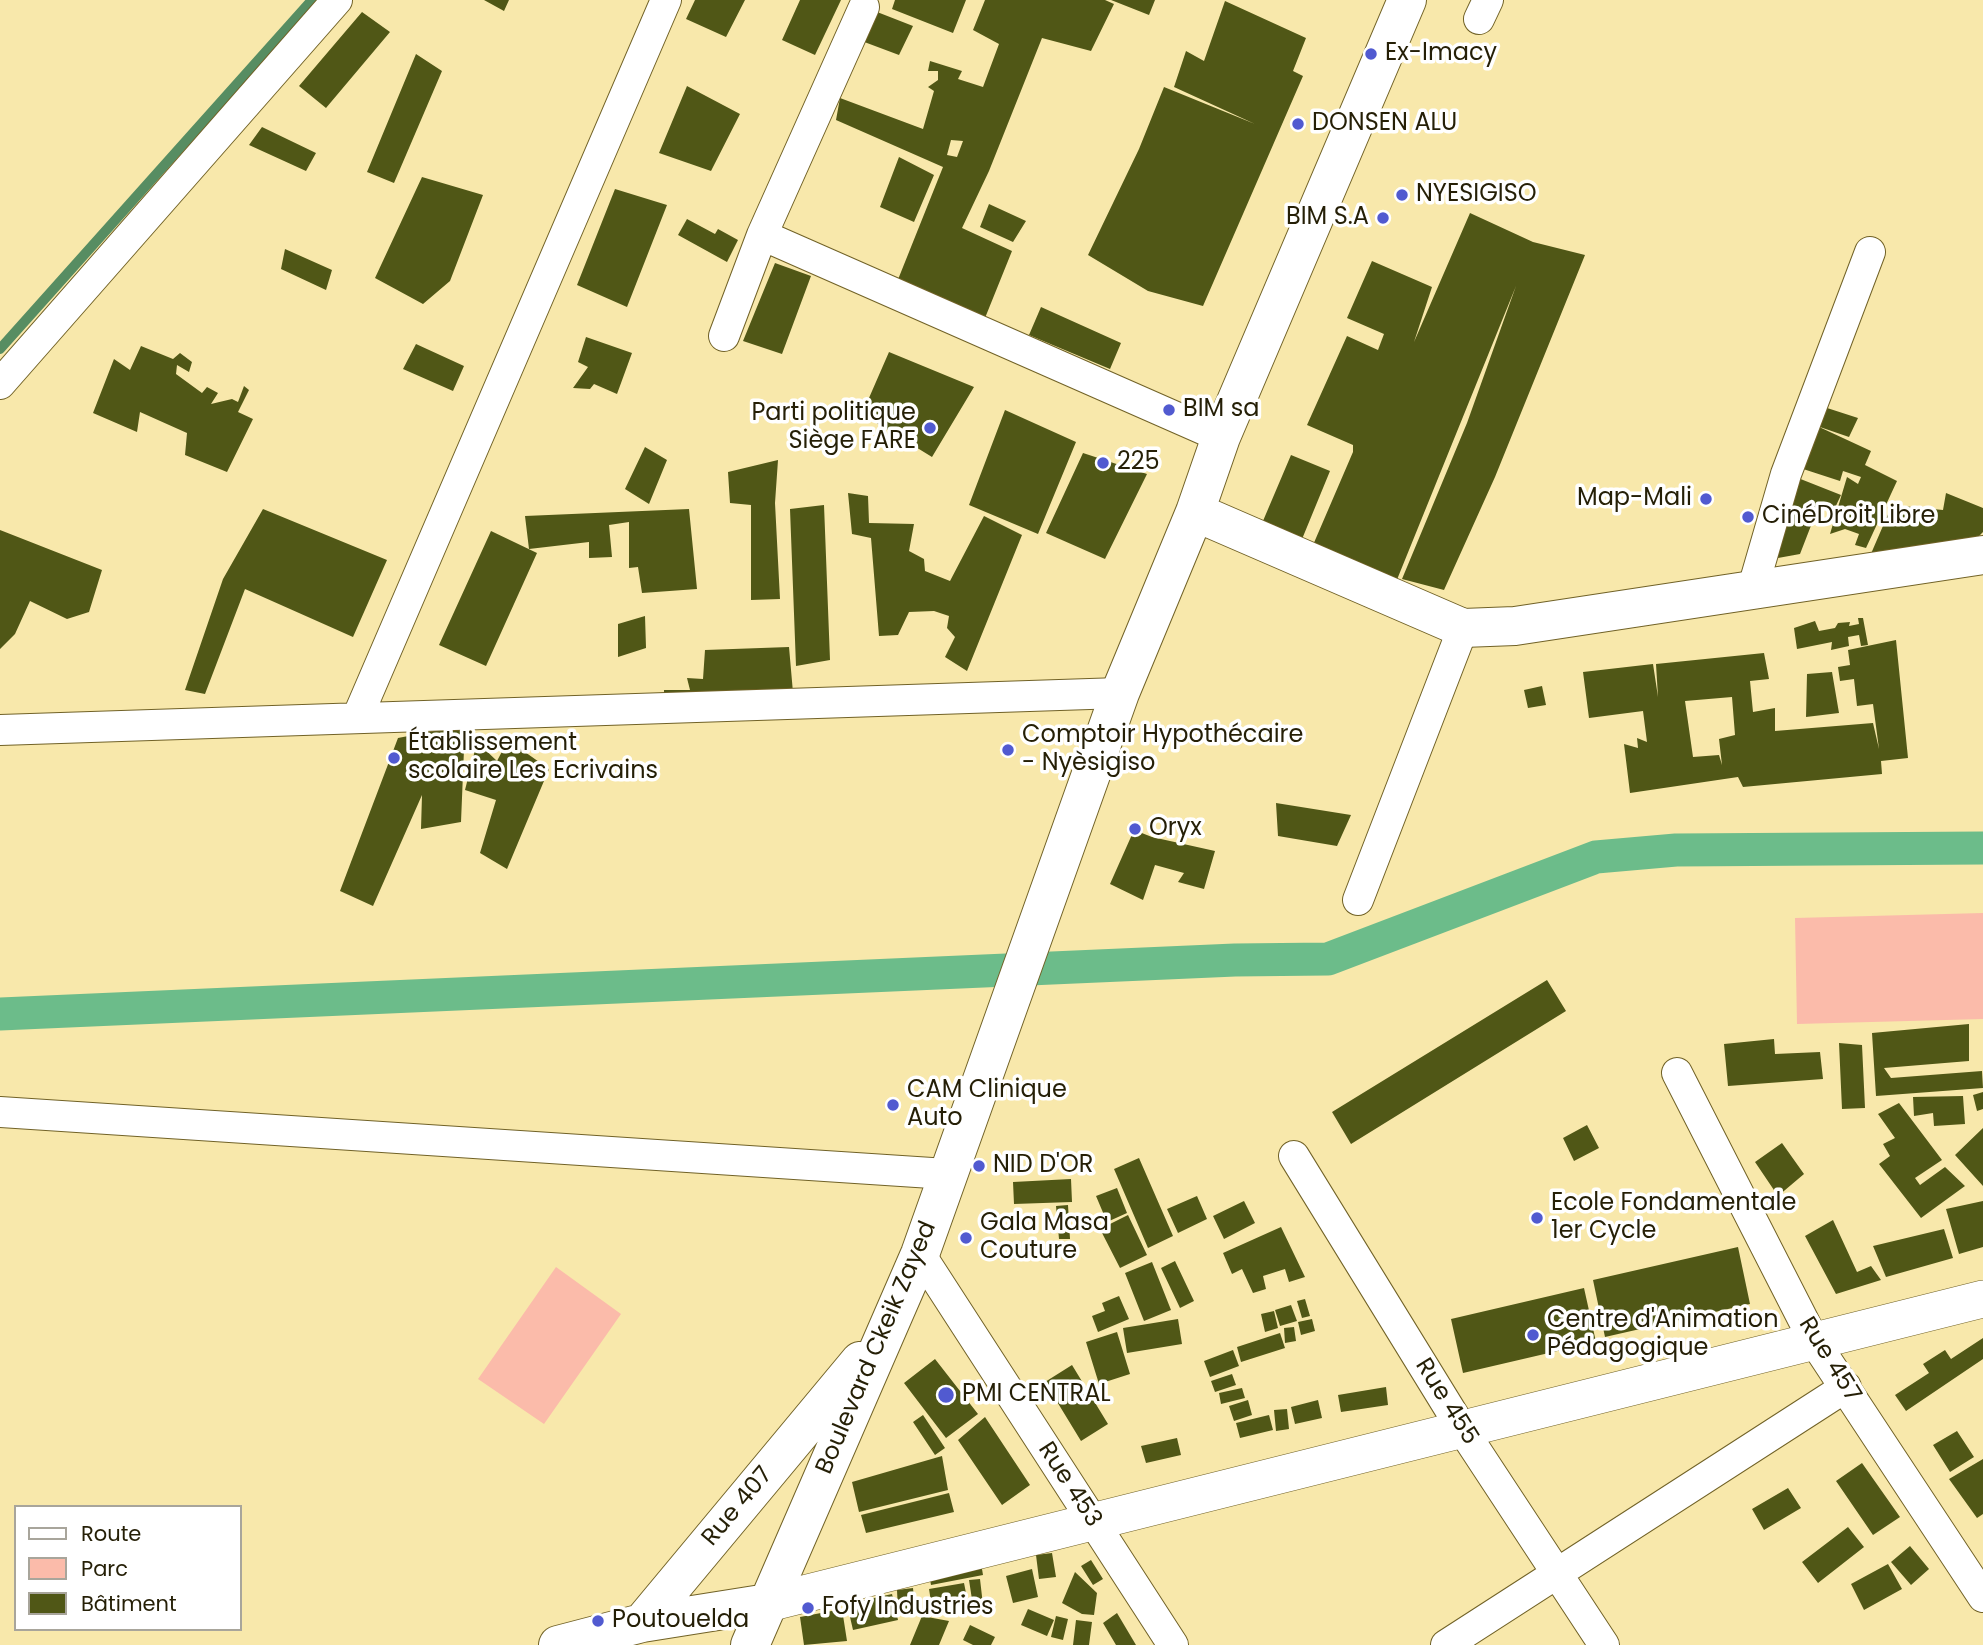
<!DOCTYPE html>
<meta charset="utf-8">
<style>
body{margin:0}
#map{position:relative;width:1983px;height:1645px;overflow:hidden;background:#f8e8ab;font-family:Poppins,sans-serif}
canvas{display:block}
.legend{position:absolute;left:14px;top:1505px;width:228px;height:126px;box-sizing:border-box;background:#fff;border:2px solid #a8a59b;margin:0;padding:9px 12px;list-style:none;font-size:21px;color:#251f06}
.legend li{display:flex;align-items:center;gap:14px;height:35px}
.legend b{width:35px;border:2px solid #a8a59b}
</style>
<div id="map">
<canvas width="1983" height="1645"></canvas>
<ul class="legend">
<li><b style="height:9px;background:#fff"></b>Route</li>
<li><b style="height:19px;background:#fbbbaa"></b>Parc</li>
<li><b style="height:19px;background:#505716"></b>Bâtiment</li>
</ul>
</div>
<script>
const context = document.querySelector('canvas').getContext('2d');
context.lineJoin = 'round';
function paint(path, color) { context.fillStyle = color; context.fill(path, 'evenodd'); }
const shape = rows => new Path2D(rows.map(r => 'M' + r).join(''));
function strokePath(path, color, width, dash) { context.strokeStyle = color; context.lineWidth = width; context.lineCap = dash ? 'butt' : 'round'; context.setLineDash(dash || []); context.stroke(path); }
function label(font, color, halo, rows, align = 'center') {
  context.font = font + ' Poppins,sans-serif'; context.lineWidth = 7; context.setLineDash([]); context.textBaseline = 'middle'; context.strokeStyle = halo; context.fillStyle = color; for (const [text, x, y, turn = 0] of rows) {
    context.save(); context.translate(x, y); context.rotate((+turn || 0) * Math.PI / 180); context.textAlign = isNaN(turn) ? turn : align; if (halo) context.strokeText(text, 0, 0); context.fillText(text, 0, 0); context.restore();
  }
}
const green = shape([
 [1983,913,1983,1019,1797,1024,1795,918],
 [556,1267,621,1314,544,1424,478,1379]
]);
const stream = shape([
 [0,349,312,0]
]);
const canal = shape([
 [0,1014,1235,960,1328,959,1596,857,1676,850,1983,848]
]);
const building = shape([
 [484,0,509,0,504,11],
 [695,0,745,0,726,37,686,19],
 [800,0,841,0,815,55,782,40],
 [895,0,966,0,953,33,892,9],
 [985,0,1105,0,1114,4,1091,51,1042,38,989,171,962,228,1012,251,985,318,897,282,943,167,836,120,840,98,923,129,934,91,928,87,938,80,938,71,928,71,930,61,962,71,958,79,983,87,999,44,973,30],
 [951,140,963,141,957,157,947,155],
 [1111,0,1155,0,1149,15],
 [1225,1,1306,38,1293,71,1303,76,1203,306,1148,291,1088,255,1139,149,1164,87,1255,124,1174,87,1186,51,1204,61],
 [872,10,913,26,899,55,859,40],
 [362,12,390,32,326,108,299,86],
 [416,54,442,71,394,183,367,172],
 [687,86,740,114,711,171,659,153],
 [262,127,316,153,306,171,249,145],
 [899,157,934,175,914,222,880,207],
 [422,177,483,195,450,281,423,304,375,278],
 [615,189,667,205,627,307,577,285],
 [989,204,1026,221,1013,242,980,227],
 [1470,213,1533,242,1585,255,1495,477,1444,590,1402,579,1467,423,1516,286,1394,587,1310,552,1353,452,1353,445,1307,425,1347,336,1378,350,1384,334,1347,318,1372,261,1432,287,1414,342],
 [687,219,715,234,718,229,738,240,727,262,678,235],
 [285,249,332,270,326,290,281,269],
 [775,263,811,276,782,354,743,341],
 [1041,307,1121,343,1110,369,1029,335],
 [586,337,632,353,617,394,594,384,590,389,573,388,588,367,578,362],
 [416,344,464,366,453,391,403,369],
 [141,346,173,359,180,353,192,362,189,372,177,365,176,374,202,393,207,387,218,393,211,404,232,399,238,402,244,386,249,390,238,412,253,419,227,472,185,455,187,433,140,412,137,432,93,413,114,359,130,370],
 [889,352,974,387,932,457,862,414],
 [1824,407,1858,418,1849,437,1817,426,1871,451,1865,465,1897,481,1866,548,1855,545,1859,534,1845,529,1830,534,1847,477,1858,484,1861,477,1843,471,1840,481,1797,467],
 [1005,410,1076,442,1038,534,969,505],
 [645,447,667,460,649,504,625,489],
 [1083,453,1147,474,1105,559,1046,533],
 [1291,455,1330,471,1300,544,1260,528],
 [778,460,775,503,780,599,751,600,751,505,730,503,728,472],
 [1798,478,1841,495,1834,510,1819,505,1800,554,1767,560],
 [848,493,868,496,869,523,914,524,909,551,924,559,925,571,950,581,984,516,1022,535,967,671,945,657,955,637,947,628,949,616,934,611,909,612,898,635,879,636,871,538,852,534],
 [1946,493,1983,508,1983,532,1972,543,1870,556,1892,505,1943,510],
 [824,505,830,660,796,666,790,509],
 [263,509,387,560,353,637,245,589,205,694,185,690,223,579],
 [689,509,697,589,642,593,638,567,629,568,629,522,609,525,612,557,589,558,589,542,529,549,525,516],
 [0,530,102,570,89,612,67,619,30,601,15,634,0,649],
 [491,531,537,553,486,666,439,645],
 [645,616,646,648,618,657,618,624],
 [1858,618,1863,618,1868,645,1861,646,1859,635,1848,637,1849,646,1831,650,1832,642,1797,649,1794,628,1815,621,1819,631,1835,628,1838,623,1850,622,1849,626,1859,624],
 [1896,640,1908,758,1881,761,1882,774,1743,787,1738,777,1630,793,1624,744,1638,748,1637,738,1647,742,1643,711,1589,718,1583,672,1653,664,1658,697,1656,664,1764,653,1769,679,1750,681,1753,712,1775,708,1775,731,1873,723,1879,749,1873,704,1857,706,1854,679,1840,681,1838,667,1850,665,1848,650],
 [1732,697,1735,735,1719,739,1722,765,1719,755,1693,757,1685,701],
 [789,647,794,704,664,708,664,690,690,690,687,678,703,679,705,650],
 [1832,672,1839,713,1806,717,1807,674],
 [1542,686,1546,705,1528,708,1524,690],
 [465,725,461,822,421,829,422,795,373,906,340,891,398,738],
 [508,740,549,769,507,869,480,853,496,800,465,790,477,742,497,761],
 [1276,803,1351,815,1337,846,1278,836],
 [1134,830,1152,837,1215,851,1204,889,1178,882,1184,873,1155,865,1143,900,1110,884],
 [1547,980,1566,1011,1351,1144,1332,1112],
 [1969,1024,1969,1061,1884,1068,1891,1078,1982,1071,1983,1088,1876,1096,1872,1033],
 [1774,1039,1775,1054,1820,1052,1823,1079,1728,1086,1724,1044],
 [1839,1043,1862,1045,1865,1108,1842,1109],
 [1983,1092,1983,1109,1977,1111,1973,1095],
 [1963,1096,1965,1124,1934,1126,1933,1113,1914,1116,1913,1097],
 [1899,1103,1942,1160,1915,1178,1920,1185,1945,1167,1965,1186,1921,1218,1879,1164,1890,1156,1883,1144,1895,1138,1878,1114],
 [1587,1125,1599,1148,1574,1161,1563,1138],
 [1983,1128,1983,1186,1955,1155],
 [1782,1143,1804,1174,1778,1196,1755,1162],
 [1139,1158,1173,1236,1148,1248,1114,1169],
 [1071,1179,1072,1202,1014,1204,1013,1182],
 [1117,1188,1127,1213,1107,1222,1096,1196],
 [1197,1196,1207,1219,1178,1233,1167,1209],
 [1244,1201,1255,1223,1224,1239,1213,1216],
 [1983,1201,1983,1247,1959,1254,1946,1209],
 [1068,1205,1070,1239,1059,1239,1056,1206],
 [1128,1215,1147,1255,1120,1268,1100,1229],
 [1833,1220,1857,1272,1871,1266,1881,1280,1836,1294,1805,1236],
 [1281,1227,1305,1277,1289,1282,1285,1269,1263,1276,1266,1289,1253,1293,1242,1269,1232,1274,1223,1253],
 [1944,1229,1953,1258,1886,1277,1873,1246],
 [1738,1247,1750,1304,1605,1337,1593,1280],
 [1175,1261,1194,1301,1180,1308,1161,1268],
 [1152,1262,1171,1310,1144,1321,1125,1273],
 [1584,1288,1596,1342,1463,1373,1451,1319],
 [1119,1296,1129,1319,1098,1332,1092,1316,1105,1311,1102,1303],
 [1305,1299,1310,1316,1302,1318,1297,1301],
 [1291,1305,1297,1321,1280,1326,1275,1310],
 [1274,1311,1278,1328,1265,1332,1261,1314],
 [1178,1319,1182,1344,1127,1353,1123,1328],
 [1312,1319,1315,1331,1301,1335,1298,1322],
 [1294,1327,1296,1341,1285,1343,1284,1328],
 [1117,1332,1130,1374,1099,1384,1086,1342],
 [1280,1333,1285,1348,1241,1362,1237,1347],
 [1983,1338,1983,1359,1906,1411,1895,1395,1929,1373,1923,1364,1945,1350,1951,1359],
 [1233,1350,1239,1366,1210,1377,1204,1361],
 [935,1359,978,1414,946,1438,904,1383],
 [1072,1365,1108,1424,1081,1441,1045,1382],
 [1232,1374,1236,1385,1215,1392,1211,1381],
 [1386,1387,1388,1405,1341,1412,1338,1395],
 [1242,1388,1245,1398,1221,1404,1219,1393],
 [1248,1400,1252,1415,1234,1421,1229,1406],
 [1318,1400,1322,1418,1295,1424,1291,1407],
 [1287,1409,1289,1429,1276,1431,1274,1410],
 [923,1415,945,1448,935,1455,913,1422],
 [1269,1415,1273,1430,1240,1438,1236,1423],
 [985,1417,1030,1485,1002,1505,958,1440],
 [1957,1431,1974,1457,1950,1472,1933,1445],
 [1177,1438,1181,1455,1146,1463,1141,1446],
 [942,1456,948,1490,859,1512,852,1482],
 [1983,1459,1983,1514,1977,1518,1949,1479],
 [1862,1463,1900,1517,1873,1535,1836,1481],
 [1788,1488,1801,1508,1764,1530,1752,1509],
 [949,1493,954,1512,866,1533,861,1515],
 [1848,1527,1864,1547,1818,1583,1802,1562],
 [1910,1546,1929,1569,1911,1585,1891,1562],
 [1052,1553,1056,1577,1039,1579,1036,1555],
 [1091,1560,1103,1579,1093,1585,1081,1566],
 [981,1563,983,1575,931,1585,929,1574],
 [1888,1564,1902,1589,1864,1610,1851,1584],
 [1032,1569,1038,1597,1013,1603,1006,1576],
 [1075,1572,1097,1593,1094,1615,1082,1614,1062,1603],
 [980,1579,983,1605,973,1606,969,1580],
 [964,1583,969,1608,933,1614,929,1589],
 [913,1588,915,1609,898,1611,897,1590],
 [892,1594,898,1620,853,1630,847,1604],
 [842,1609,847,1641,804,1645,800,1617],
 [1028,1609,1054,1620,1047,1636,1021,1625],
 [1117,1613,1136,1645,1116,1645,1103,1623],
 [922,1616,949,1621,939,1645,910,1645],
 [1056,1616,1068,1619,1063,1640,1051,1637],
 [1076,1620,1092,1622,1089,1645,1073,1645],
 [970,1625,995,1637,991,1645,973,1645,963,1640]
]);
const minor = shape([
 [1479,19,1488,0],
 [762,235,1221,437],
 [724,336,762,235,864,7],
 [0,384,337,0],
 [1752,591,1786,474,1870,252],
 [357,718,666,0],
 [0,730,1120,693],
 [1358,900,1463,628],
 [1677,1073,1814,1341,1983,1597],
 [0,1112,947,1174],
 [1294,1156,1462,1429,1604,1645],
 [920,1254,1173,1645],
 [1446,1645,1846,1387]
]);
const tertiary = shape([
 [768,1603,1983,1299]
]);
const secondary = shape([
 [1195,512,1463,628,1515,626,1983,555],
 [642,1623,860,1361],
 [558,1645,642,1623,768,1603],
 [750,1645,920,1254,1120,693,1195,512,1221,437,1407,0]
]);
const markers = [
 [1371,54,7,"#515ad0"],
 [1298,124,7,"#515ad0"],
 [1402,195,7,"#515ad0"],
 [1383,218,7,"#515ad0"],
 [1169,410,7,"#515ad0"],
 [930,428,7,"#515ad0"],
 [1103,463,7,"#515ad0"],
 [1706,499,7,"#515ad0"],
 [1748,517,7,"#515ad0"],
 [1008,750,7,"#515ad0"],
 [394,758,7,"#515ad0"],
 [1135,829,7,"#515ad0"],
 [893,1105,7,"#515ad0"],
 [979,1166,7,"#515ad0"],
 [1537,1218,7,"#515ad0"],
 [966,1238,7,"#515ad0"],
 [1533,1335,7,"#515ad0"],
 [946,1395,9,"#515ad0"],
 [808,1608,7,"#515ad0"],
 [598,1621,7,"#515ad0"]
];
const poiNames = [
 ["Ex-Imacy",1385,54],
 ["DONSEN ALU",1312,124],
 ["NYESIGISO",1416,195],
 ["BIM S.A",1369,218,"right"],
 ["BIM sa",1183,410],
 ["Parti politique",916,414,"right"],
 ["Siège FARE",916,442,"right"],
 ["225",1117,463],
 ["Map-Mali",1692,499,"right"],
 ["CinéDroit Libre",1762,517],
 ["Comptoir Hypothécaire",1022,736],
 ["- Nyèsigiso",1022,764],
 ["Établissement",408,744],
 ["scolaire Les Ecrivains",408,772],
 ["Oryx",1149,829],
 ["CAM Clinique",907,1091],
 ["Auto",907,1119],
 ["NID D'OR",993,1166],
 ["Ecole Fondamentale",1551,1204],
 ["1er Cycle",1551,1232],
 ["Gala Masa",980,1224],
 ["Couture",980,1252],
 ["Centre d'Animation",1547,1321],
 ["Pédagogique",1547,1349],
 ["PMI CENTRAL",962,1395],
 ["Fofy Industries",822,1608],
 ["Poutouelda",612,1621]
];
const streetNames = [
 ["Boulevard Ckeik Zayed",877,1348,-67],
 ["Rue 457",1829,1360,58],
 ["Rue 455",1446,1402,58],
 ["Rue 453",1069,1485,57],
 ["Rue 407",738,1507,-50]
];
paint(green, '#fbbbaa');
strokePath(stream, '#578d62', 10);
strokePath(canal, '#6cbc8a', 33);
paint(building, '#505716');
strokePath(minor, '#716227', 32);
strokePath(tertiary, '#716227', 38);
strokePath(secondary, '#716227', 40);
strokePath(minor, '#fff', 30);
strokePath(tertiary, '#fff', 37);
strokePath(secondary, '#fff', 38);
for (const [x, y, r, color] of markers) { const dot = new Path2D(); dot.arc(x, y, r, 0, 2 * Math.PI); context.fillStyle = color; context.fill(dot); strokePath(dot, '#fff', 2.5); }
label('24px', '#251f06', '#fff', poiNames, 'left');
label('24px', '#251f06', '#fff', streetNames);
</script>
